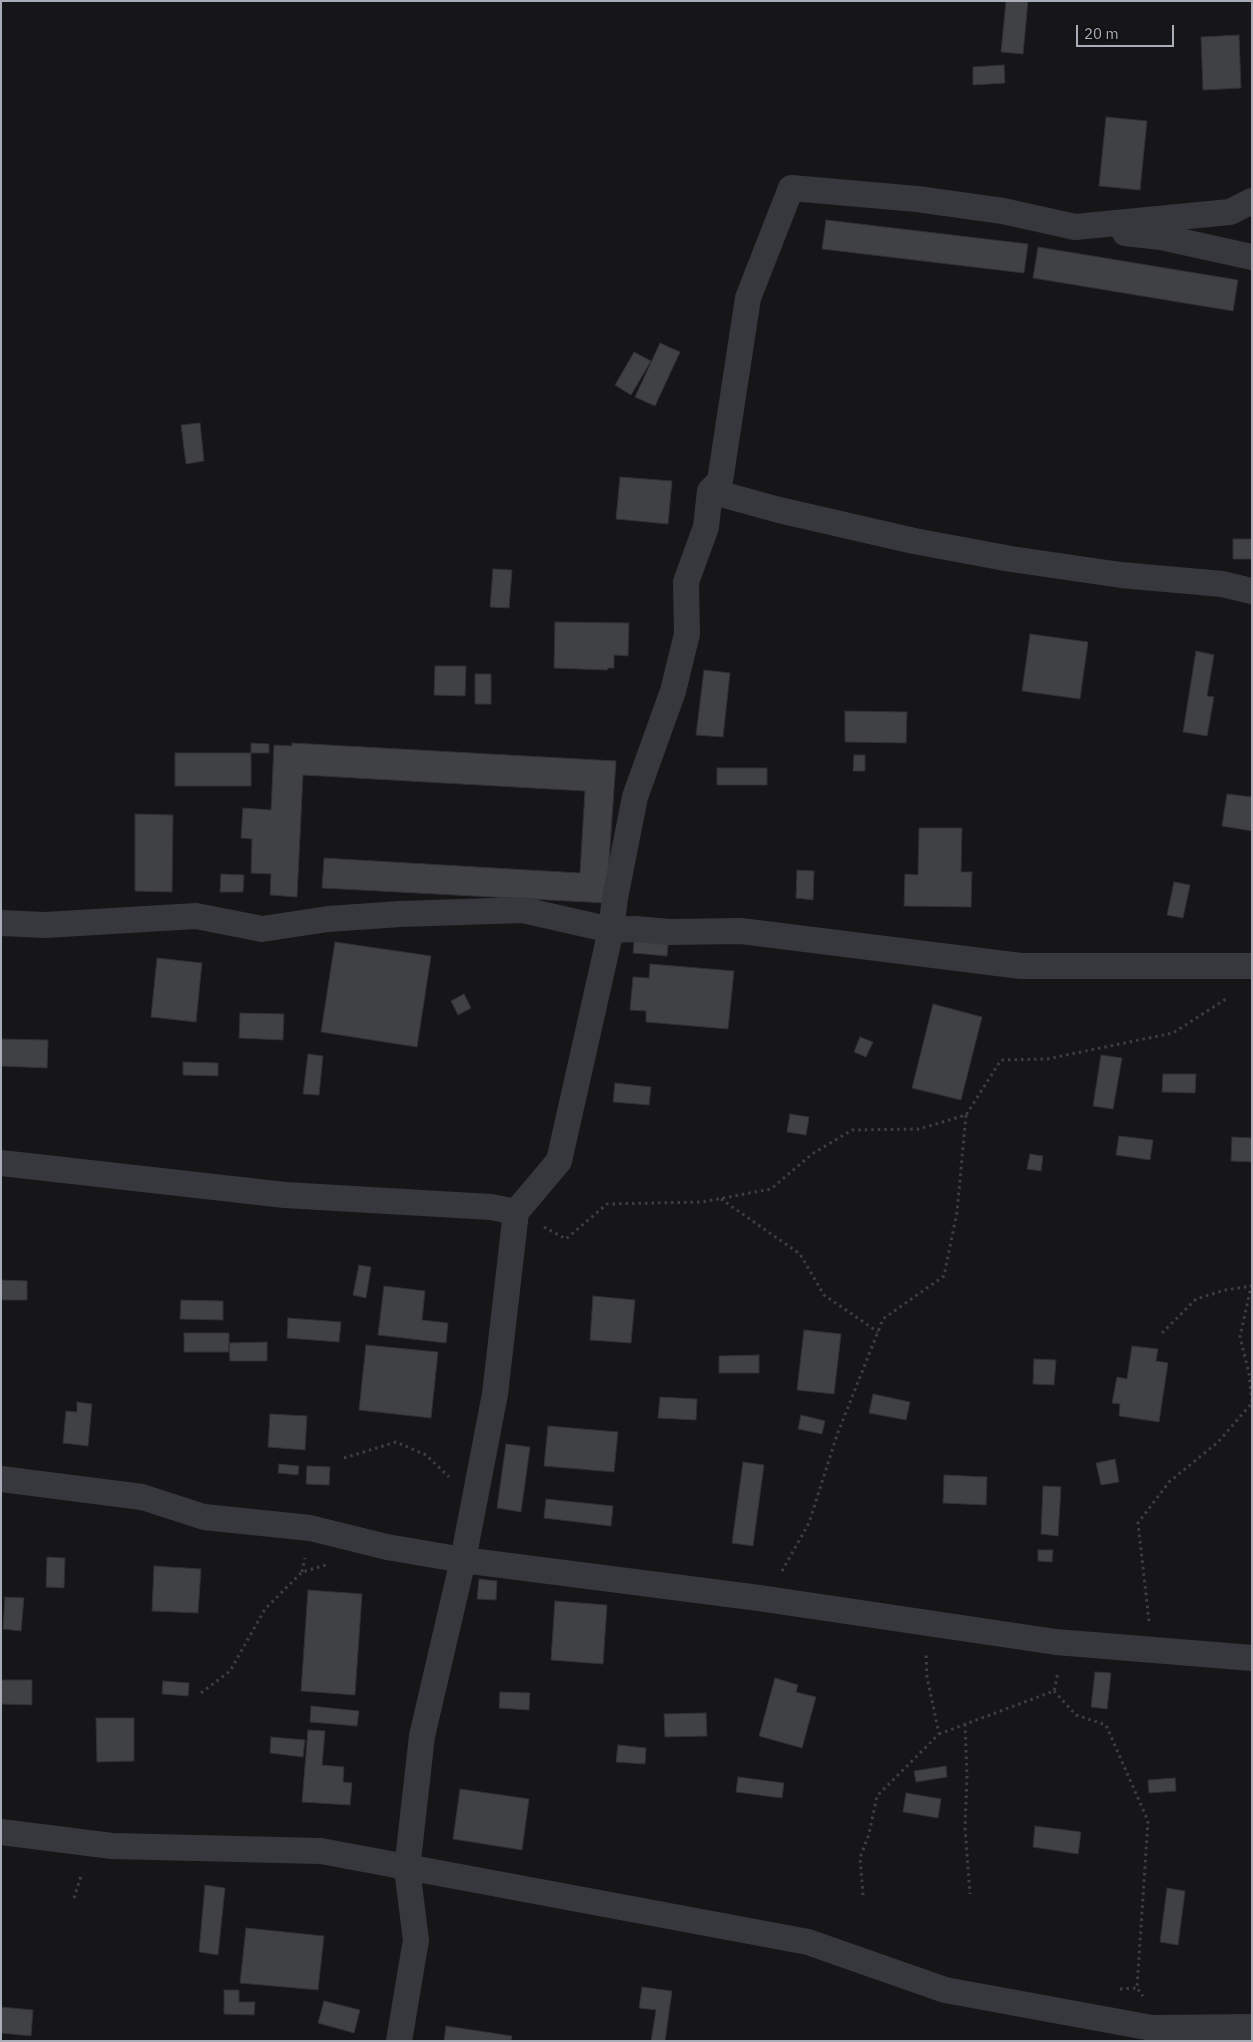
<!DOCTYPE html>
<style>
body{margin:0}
#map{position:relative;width:1253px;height:2042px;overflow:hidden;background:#161618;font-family:"IBM Plex Sans",sans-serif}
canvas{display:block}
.frame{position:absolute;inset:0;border:2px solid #a8adb8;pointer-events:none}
.scale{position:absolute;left:1076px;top:25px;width:98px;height:22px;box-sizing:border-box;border:2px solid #a8adb8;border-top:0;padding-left:6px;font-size:15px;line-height:18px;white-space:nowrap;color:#a8adb8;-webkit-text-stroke:4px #111113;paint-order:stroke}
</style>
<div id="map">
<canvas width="1253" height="2042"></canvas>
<div class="frame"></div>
<div class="scale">20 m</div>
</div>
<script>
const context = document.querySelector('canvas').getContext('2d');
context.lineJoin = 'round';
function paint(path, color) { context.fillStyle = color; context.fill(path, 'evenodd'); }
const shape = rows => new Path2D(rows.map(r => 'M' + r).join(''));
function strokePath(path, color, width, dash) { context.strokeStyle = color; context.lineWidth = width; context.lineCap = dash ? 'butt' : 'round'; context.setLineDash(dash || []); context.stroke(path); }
const building = shape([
 [1006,1,1028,1,1023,54,1001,52,1006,1],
 [1239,35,1241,88,1203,90,1201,37,1239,35],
 [1004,65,1005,83,973,85,973,67,1004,65],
 [1106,117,1147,121,1140,190,1099,186,1106,117],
 [826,220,1028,244,1024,273,822,249,826,220],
 [1038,247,1238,280,1233,311,1033,278,1038,247],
 [660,343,680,352,655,406,635,397,660,343],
 [634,352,651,361,631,395,615,385,634,352],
 [200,423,204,461,186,464,181,425,200,423],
 [620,477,672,481,668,524,616,519,620,477],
 [1233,539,1252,539,1252,559,1233,559,1233,539],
 [493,569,512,570,509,608,490,607,493,569],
 [555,622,629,623,628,656,614,655,614,668,608,668,607,670,554,668,555,622],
 [1030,634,1088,642,1080,699,1022,691,1030,634],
 [1196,651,1214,655,1207,696,1214,697,1207,736,1183,732,1196,651],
 [435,666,466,666,465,696,434,695,435,666],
 [704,670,730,673,723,737,696,735,704,670],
 [475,674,491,674,491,704,475,704,475,674],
 [845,711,907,712,906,743,845,742,845,711],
 [251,743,269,744,269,753,251,753,251,743],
 [292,743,616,761,606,903,322,888,324,858,580,873,585,791,303,775,297,897,270,895,271,874,251,873,252,839,241,838,243,808,271,810,274,745,292,746,292,743],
 [175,753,251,753,251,786,175,786,175,753],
 [854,755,865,755,865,771,853,771,854,755],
 [717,768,767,768,767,785,717,785,717,768],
 [1227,794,1252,797,1252,831,1222,826,1227,794],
 [135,814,173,815,172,892,135,891,135,814],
 [919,828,962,828,961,872,972,872,971,907,904,906,905,874,918,875,919,828],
 [797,870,814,871,813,900,796,898,797,870],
 [221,874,244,875,243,892,220,892,221,874],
 [1174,882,1190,885,1183,918,1167,915,1174,882],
 [635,932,669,935,667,956,633,953,635,932],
 [335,942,431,956,417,1047,321,1032,335,942],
 [157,958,202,963,196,1022,151,1017,157,958],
 [650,964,734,971,728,1029,646,1022,646,1011,630,1010,633,977,649,978,650,964],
 [464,994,471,1008,458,1015,451,1001,464,994],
 [933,1004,982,1017,961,1100,912,1088,933,1004],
 [240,1013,284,1014,283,1040,239,1038,240,1013],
 [860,1037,873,1042,866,1057,854,1052,860,1037],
 [1,1039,48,1040,47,1068,1,1066,1,1039],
 [308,1054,323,1056,319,1095,303,1094,308,1054],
 [1101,1055,1122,1058,1113,1109,1093,1106,1101,1055],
 [183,1062,218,1063,218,1076,183,1075,183,1062],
 [1163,1074,1196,1074,1195,1093,1162,1092,1163,1074],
 [615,1083,651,1087,649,1105,613,1102,615,1083],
 [790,1114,809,1117,806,1135,787,1132,790,1114],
 [1119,1136,1153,1140,1150,1160,1116,1155,1119,1136],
 [1232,1137,1252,1138,1252,1162,1231,1161,1232,1137],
 [1030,1154,1043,1156,1041,1171,1027,1169,1030,1154],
 [359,1265,371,1267,366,1298,353,1295,359,1265],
 [1,1280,27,1281,27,1300,1,1300,1,1280],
 [384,1286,425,1291,422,1320,448,1323,446,1343,378,1335,384,1286],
 [593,1296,635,1300,631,1343,590,1340,593,1296],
 [181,1300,223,1301,223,1320,180,1319,181,1300],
 [288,1318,341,1322,339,1342,287,1338,288,1318],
 [804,1330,841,1334,834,1394,797,1390,804,1330],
 [184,1333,229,1333,229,1352,184,1352,184,1333],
 [267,1342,267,1361,230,1361,229,1343,267,1342],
 [366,1345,438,1352,431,1418,359,1410,366,1345],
 [1132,1346,1158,1349,1156,1361,1168,1363,1159,1422,1119,1416,1120,1404,1112,1403,1117,1377,1127,1379,1132,1346],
 [759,1355,759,1373,719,1373,719,1356,759,1355],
 [1034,1359,1056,1360,1054,1385,1033,1384,1034,1359],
 [873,1394,910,1402,906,1420,869,1413,873,1394],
 [660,1397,697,1399,696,1420,658,1418,660,1397],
 [77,1402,92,1404,88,1446,63,1443,66,1411,77,1412,77,1402],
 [270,1414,307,1416,305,1450,268,1447,270,1414],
 [801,1415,825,1421,822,1434,798,1429,801,1415],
 [548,1426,618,1432,614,1472,544,1466,548,1426],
 [506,1444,530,1447,521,1512,497,1508,506,1444],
 [1115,1459,1119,1482,1101,1485,1096,1463,1115,1459],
 [743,1462,764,1465,753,1546,732,1543,743,1462],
 [279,1464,299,1466,298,1475,278,1473,279,1464],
 [307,1466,330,1467,329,1485,306,1484,307,1466],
 [944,1475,987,1477,986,1505,943,1503,944,1475],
 [1043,1486,1061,1487,1058,1536,1041,1534,1043,1486],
 [546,1499,613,1506,611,1526,544,1518,546,1499],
 [1038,1550,1053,1550,1052,1562,1038,1561,1038,1550],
 [47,1557,65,1558,64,1588,46,1587,47,1557],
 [154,1566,201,1569,198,1613,152,1611,154,1566],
 [479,1579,497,1581,496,1600,477,1599,479,1579],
 [308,1590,362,1594,355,1695,301,1691,308,1590],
 [5,1597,24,1598,21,1631,3,1629,5,1597],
 [555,1601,607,1605,603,1664,551,1660,555,1601],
 [1095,1672,1111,1673,1107,1709,1091,1707,1095,1672],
 [775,1678,798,1685,796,1692,816,1697,802,1748,759,1736,775,1678],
 [1,1680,32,1680,32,1705,1,1704,1,1680],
 [163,1681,189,1683,188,1696,162,1694,163,1681],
 [500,1692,530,1693,529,1710,499,1708,500,1692],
 [311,1706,359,1711,357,1726,310,1722,311,1706],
 [706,1713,707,1736,665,1737,664,1714,706,1713],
 [96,1718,134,1718,134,1761,97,1762,96,1718],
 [308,1730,325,1731,322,1765,344,1767,343,1782,352,1783,350,1805,302,1802,308,1730],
 [271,1737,305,1740,303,1757,270,1753,271,1737],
 [618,1745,646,1748,645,1764,616,1762,618,1745],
 [946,1766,947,1777,916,1782,914,1771,946,1766],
 [738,1777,784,1783,782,1798,736,1792,738,1777],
 [1175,1778,1176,1791,1149,1793,1148,1780,1175,1778],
 [460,1789,529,1799,522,1850,453,1839,460,1789],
 [906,1793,941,1799,938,1818,903,1812,906,1793],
 [1035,1826,1081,1832,1078,1854,1033,1847,1035,1826],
 [205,1885,225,1888,218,1955,199,1952,205,1885],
 [1167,1888,1185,1891,1178,1945,1160,1942,1167,1888],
 [246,1928,324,1936,318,1990,240,1983,246,1928],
 [642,1987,672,1991,665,2041,651,2041,656,2010,639,2008,642,1987],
 [224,1990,239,1990,239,2002,255,2002,254,2015,224,2014,224,1990],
 [324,2001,360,2010,354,2033,318,2023,324,2001],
 [1,2007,33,2010,31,2036,1,2033,1,2007],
 [446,2026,512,2036,511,2041,444,2041,446,2026]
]);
const path = shape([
 [721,1199,800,1254,824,1295,878,1332],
 [544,1227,566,1239,607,1204,702,1202,771,1189,812,1154,852,1130,919,1129,966,1115,1001,1060,1047,1059,1173,1033,1229,997],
 [1162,1333,1196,1299,1225,1290,1252,1286],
 [344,1458,396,1442,426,1455,449,1477],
 [782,1571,809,1523,837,1435,883,1319,944,1276,957,1212,966,1115],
 [302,1572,305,1558],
 [1149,1621,1138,1523,1169,1482,1218,1442,1252,1403,1249,1373,1240,1337,1252,1282],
 [1054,1691,1076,1715,1106,1725,1148,1821,1137,1988,1143,1996],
 [201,1693,230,1671,265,1609,302,1572,326,1565],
 [965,1724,967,1776,965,1827,970,1894],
 [939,1734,1054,1691,1058,1672],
 [863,1895,860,1858,869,1834,877,1796,939,1734,927,1677,926,1652],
 [74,1898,82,1873],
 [1120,1989,1137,1988]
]);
const street = shape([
 [1125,233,1161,237,1252,257],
 [710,491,779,510,914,541,1011,559,1121,575,1222,584,1252,591],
 [1,923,45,925,196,916,262,929,328,919,400,914,523,910,611,930,635,929,669,932,741,931,1021,966,1252,966],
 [1,1163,285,1195,491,1207,516,1212],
 [1,1479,142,1497,204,1517,310,1528,387,1547,463,1560,759,1598,1056,1642,1252,1658],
 [1,1832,112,1846,321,1851,808,1942,945,1990,1152,2028,1252,2027],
 [399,2041,416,1940,407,1869,422,1736,463,1560,495,1394,516,1212,559,1161,611,930,615,898,635,797,673,691,687,634,686,582,706,527,710,491,720,481,748,298,791,188,917,199,1003,211,1075,227,1230,212,1252,201]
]);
paint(building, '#404145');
strokePath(building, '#303034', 1);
strokePath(path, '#3d3f44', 3, [2.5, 4]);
strokePath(street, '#37383d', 26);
</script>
